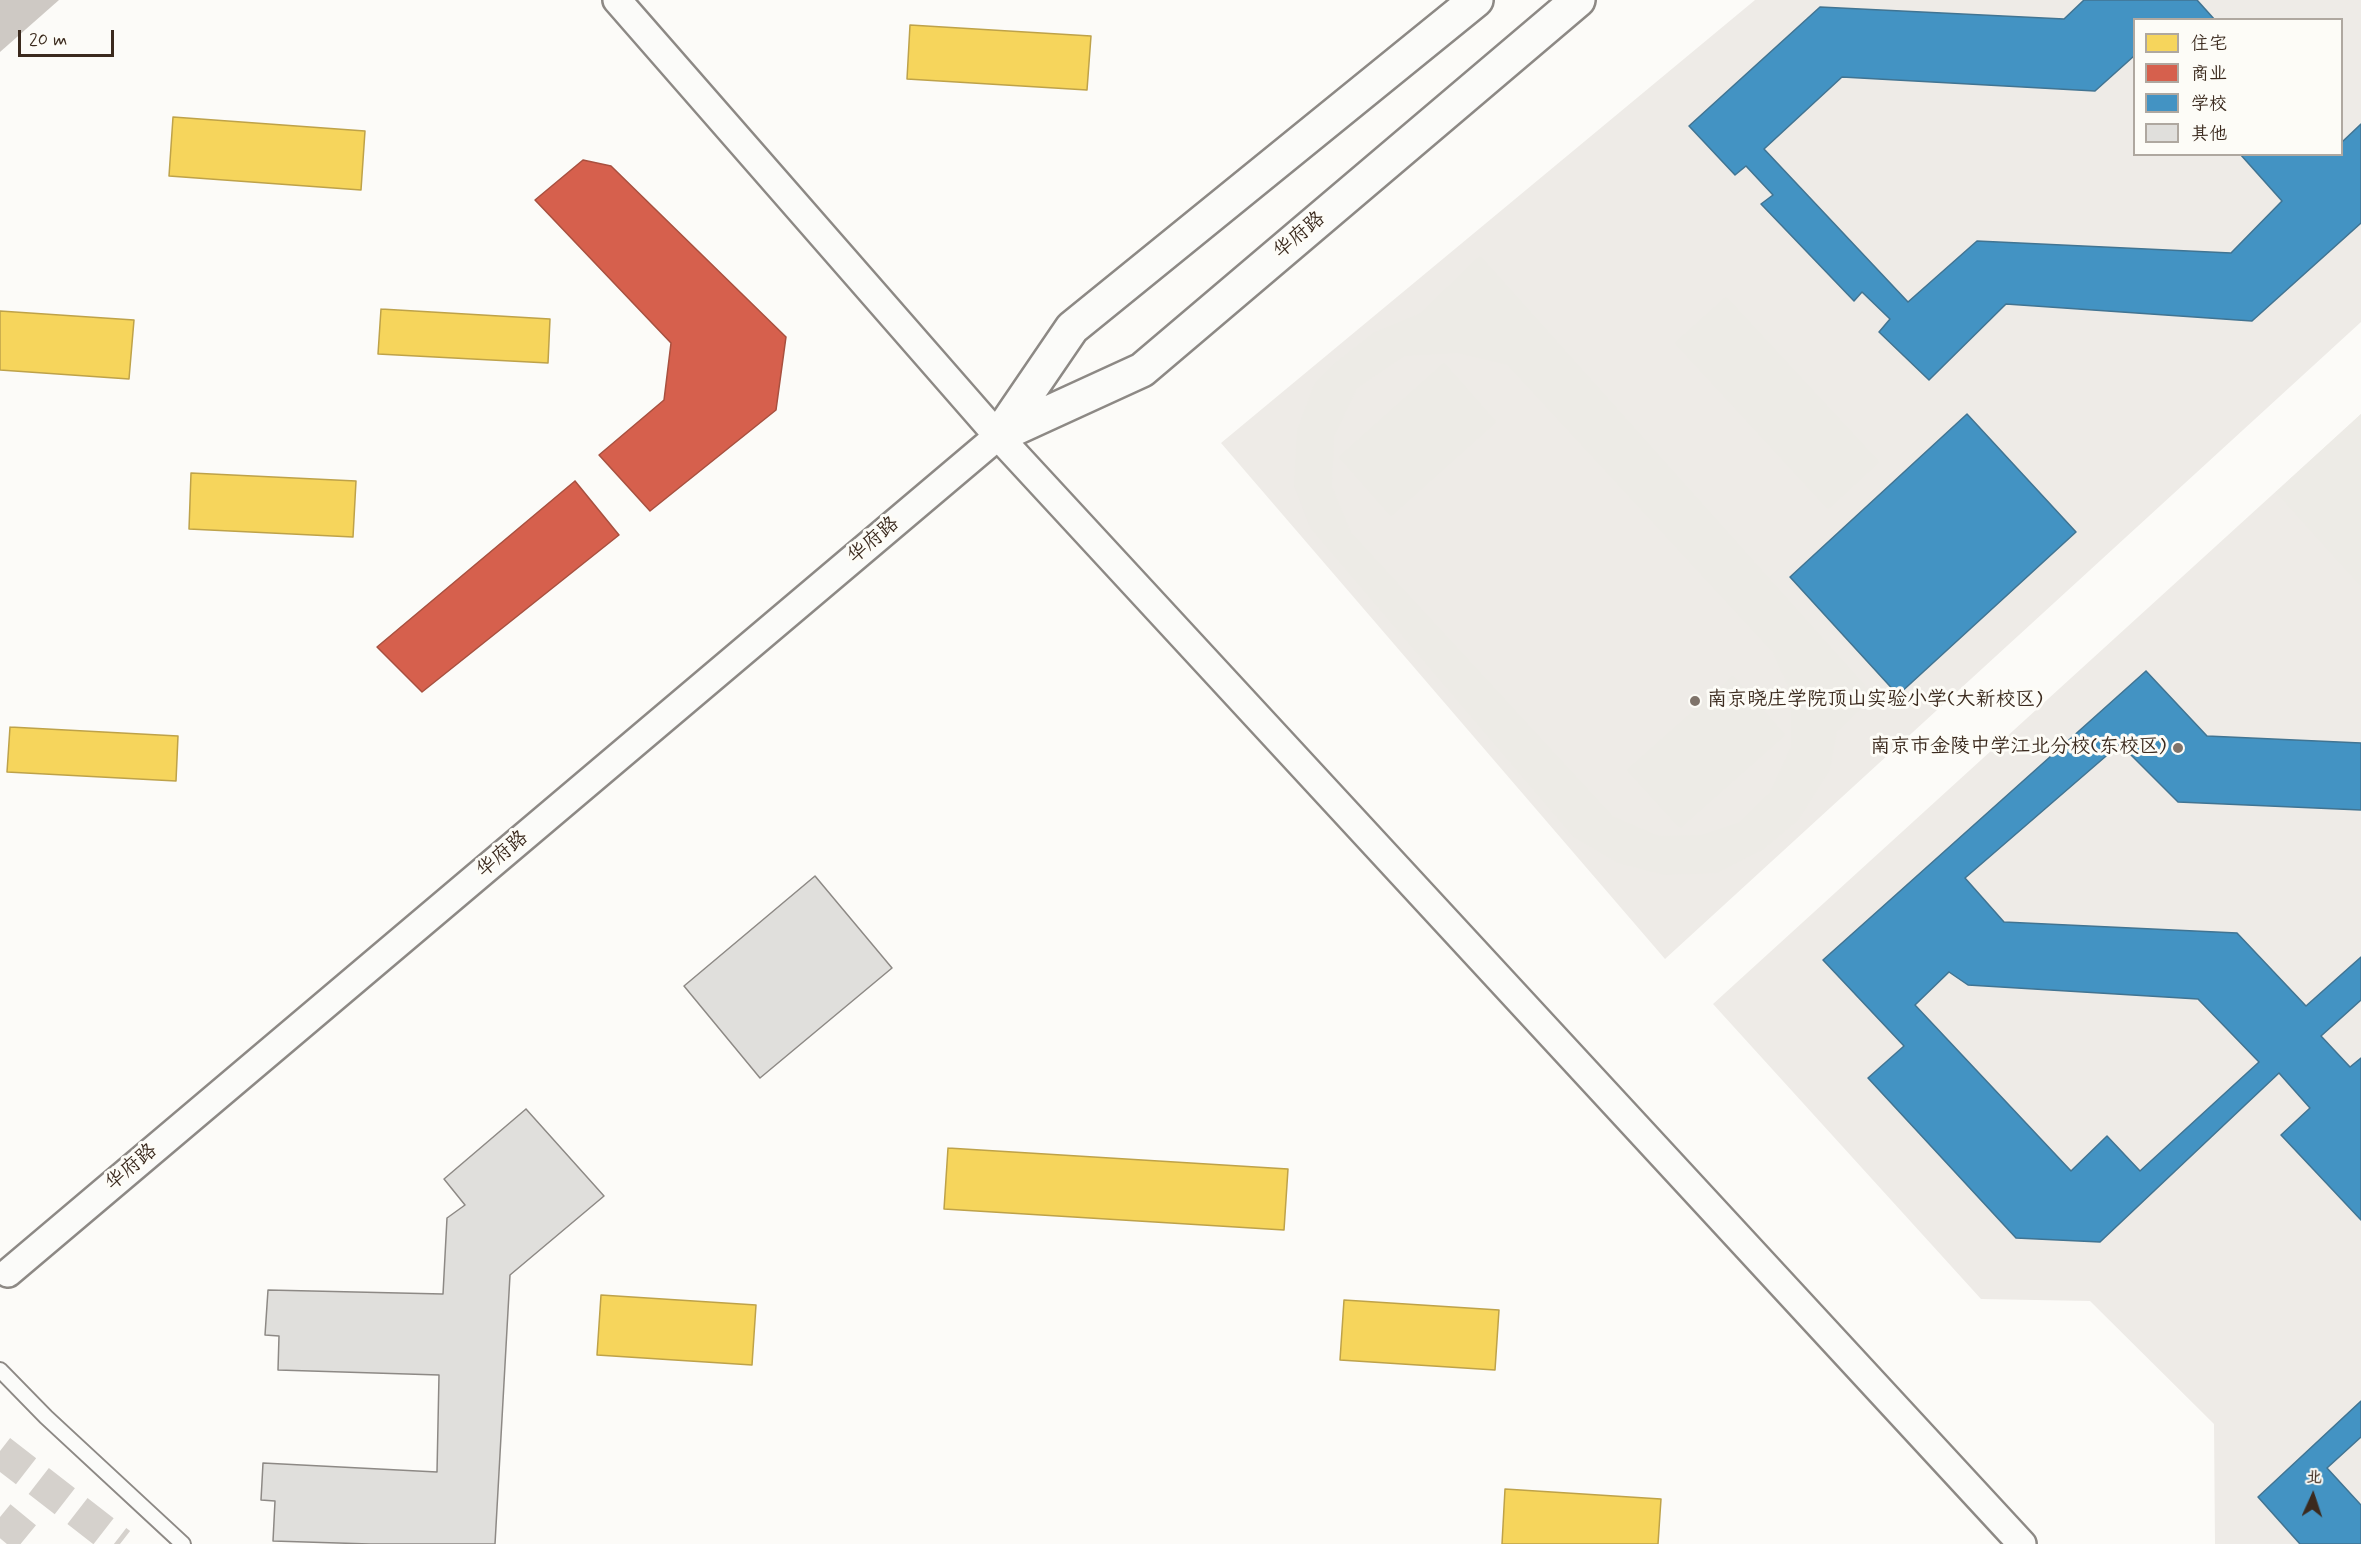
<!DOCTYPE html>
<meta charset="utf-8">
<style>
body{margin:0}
#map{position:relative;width:2361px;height:1544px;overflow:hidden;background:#fcfbf8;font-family:Mynerve,"LXGW WenKai TC",sans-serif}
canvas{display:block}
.legend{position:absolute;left:2133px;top:18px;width:210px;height:138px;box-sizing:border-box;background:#fdfcf7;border:2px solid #afa8a0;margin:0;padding:8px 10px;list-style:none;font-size:18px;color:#3b2a1e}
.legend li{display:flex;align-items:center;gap:12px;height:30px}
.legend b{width:30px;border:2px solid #afa8a0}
.north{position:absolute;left:2283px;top:1466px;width:60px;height:60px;-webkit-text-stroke:4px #fdfcf7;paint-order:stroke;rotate:3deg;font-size:16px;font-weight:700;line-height:24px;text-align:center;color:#3b2a1e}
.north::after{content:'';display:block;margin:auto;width:21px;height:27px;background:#3b2a1e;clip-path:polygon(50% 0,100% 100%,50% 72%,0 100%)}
.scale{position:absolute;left:18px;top:30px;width:96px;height:27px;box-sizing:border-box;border:3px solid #3b2a1e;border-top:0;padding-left:8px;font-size:18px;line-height:21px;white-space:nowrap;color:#3b2a1e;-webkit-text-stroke:4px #fdfcf7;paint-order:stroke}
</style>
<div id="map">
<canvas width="2361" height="1544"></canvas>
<ul class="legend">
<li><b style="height:16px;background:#f6d55c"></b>住宅</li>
<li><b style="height:16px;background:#d6604d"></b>商业</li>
<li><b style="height:16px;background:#4393c3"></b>学校</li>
<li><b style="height:16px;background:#e0dfdc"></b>其他</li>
</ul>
<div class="north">北</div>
<div class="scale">20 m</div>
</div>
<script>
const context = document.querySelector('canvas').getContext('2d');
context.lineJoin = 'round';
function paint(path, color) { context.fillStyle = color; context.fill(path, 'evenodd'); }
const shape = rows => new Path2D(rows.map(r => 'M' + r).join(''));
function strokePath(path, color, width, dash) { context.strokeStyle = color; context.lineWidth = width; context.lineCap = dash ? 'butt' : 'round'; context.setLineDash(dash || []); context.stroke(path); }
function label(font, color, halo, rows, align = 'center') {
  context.font = font + ' Mynerve,"LXGW WenKai TC",sans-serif'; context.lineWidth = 6; context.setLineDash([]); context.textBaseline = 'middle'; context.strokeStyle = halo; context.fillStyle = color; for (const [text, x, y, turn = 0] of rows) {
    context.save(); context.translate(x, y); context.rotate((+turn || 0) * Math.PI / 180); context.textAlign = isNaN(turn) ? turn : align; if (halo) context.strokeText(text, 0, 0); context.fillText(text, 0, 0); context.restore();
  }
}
const built = shape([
 [1755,0,2361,0,2361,322,1665,959,1221,443],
 [2134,20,2342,20,2342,154,2134,154],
 [2361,414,2361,1544,2215,1544,2214,1424,2090,1301,1981,1299,1713,1004]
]);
const green = shape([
 [1480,256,1874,696,1837,731,1830,769,1798,820,1762,850,1717,873,1664,875,1618,863,1574,837,1310,527,1294,485,1297,431,1314,385,1334,364,1375,332,1421,313],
 [1458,353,1508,365,1773,652,1791,693,1791,747,1770,793,1740,822,1701,835,1659,836,1612,816,1351,533,1332,487,1334,436,1357,388,1404,356],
 [1726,297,1879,462,1828,509,1675,343],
 [1444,363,1496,422,1391,516,1339,457],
 [2361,414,2361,586,2276,492],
 [1733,676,1785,735,1680,828,1627,770]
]);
const water = shape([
 [0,0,59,0,0,52]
]);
const homes = shape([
 [910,25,1091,36,1087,90,907,79,910,25],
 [173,117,365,131,361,190,169,176,173,117],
 [381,309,550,319,548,363,378,354,381,309],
 [0,311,134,320,129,379,0,370,0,311],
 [191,473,356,481,353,537,189,529,191,473],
 [10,727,178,736,176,781,7,772,10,727],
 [948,1148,1288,1169,1284,1230,944,1209,948,1148],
 [601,1295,756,1305,752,1365,597,1355,601,1295],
 [1344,1300,1499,1310,1495,1370,1340,1360,1344,1300],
 [1505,1489,1661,1499,1658,1544,1502,1544,1505,1489]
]);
const shops = shape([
 [583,160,611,166,786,337,776,410,650,511,599,455,664,400,671,343,535,200,583,160],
 [575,481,619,535,422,692,377,647,575,481]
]);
const schools = shape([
 [2084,0,2197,0,2215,20,2134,20,2134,56,2095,91,1842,77,1764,149,1908,302,1977,241,2231,253,2282,201,2240,154,2342,154,2342,142,2361,124,2361,223,2252,321,2006,304,1929,380,1879,332,1890,319,1862,292,1854,301,1761,204,1773,195,1746,166,1735,175,1689,126,1820,7,2064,19,2084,0],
 [1967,414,2076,532,1898,695,1790,577,1967,414],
 [2146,671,2207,736,2361,743,2361,810,2178,802,2120,744,1965,878,2004,922,2237,933,2306,1006,2361,957,2361,1000,2321,1036,2350,1067,2361,1058,2361,1220,2281,1135,2310,1108,2279,1073,2100,1242,2016,1238,1868,1078,1904,1046,1823,960,2146,671],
 [1949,972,1968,985,2198,999,2259,1062,2140,1171,2107,1136,2071,1171,1915,1005,1949,972],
 [2361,1401,2361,1437,2327,1468,2361,1505,2361,1544,2300,1544,2258,1497,2361,1401]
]);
const building = shape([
 [815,876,892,968,760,1078,684,986,815,876],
 [526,1109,604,1196,510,1275,495,1544,370,1544,273,1541,275,1501,261,1500,263,1463,437,1472,439,1375,278,1370,279,1336,265,1335,268,1290,443,1294,447,1218,465,1205,444,1179,526,1109]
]);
const highwayTunnel = shape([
 [0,1451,120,1544],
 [0,1517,33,1544]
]);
const lane = shape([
 [0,1370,46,1417,183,1544]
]);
const street = shape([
 [617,0,998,436,2022,1544],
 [8,1273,998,436]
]);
const secondary = shape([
 [999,435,1072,328,1476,0],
 [998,436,1142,370,1578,0]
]);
const markers = [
 [1695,701,6,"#7f736a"],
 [2178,748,6,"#7f736a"]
];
const streetNames = [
 ["华府路",1300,236,-40],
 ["华府路",874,541,-40],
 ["华府路",503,855,-40],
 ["华府路",132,1168,-40]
];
const poiNames = [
 ["南京晓庄学院顶山实验小学(大新校区)",1707,701],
 ["南京市金陵中学江北分校(东校区)",2166,748,"right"]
];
paint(built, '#eeebe7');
paint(green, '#edebe6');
paint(water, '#cec9c4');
paint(homes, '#f6d55c');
strokePath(homes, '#bea249', 1.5);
paint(shops, '#d6604d');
strokePath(shops, '#a8503f', 1.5);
paint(schools, '#4393c3');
strokePath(schools, '#417492', 1.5);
paint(building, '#e0dfdc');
strokePath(building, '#8d8985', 1.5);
strokePath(highwayTunnel, '#d5d1cc', 33, [33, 16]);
strokePath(lane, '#8d8985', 18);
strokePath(street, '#8d8985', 32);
strokePath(secondary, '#8d8985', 38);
strokePath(lane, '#fbfbf9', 14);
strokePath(street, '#fbfbf9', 27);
strokePath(secondary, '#fbfbf9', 33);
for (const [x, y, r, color] of markers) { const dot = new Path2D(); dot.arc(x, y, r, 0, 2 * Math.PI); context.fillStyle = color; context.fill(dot); strokePath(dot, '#fdfcf7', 2); }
label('20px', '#3b2a1e', '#fdfcf7', streetNames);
label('20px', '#3b2a1e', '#fdfcf7', poiNames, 'left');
</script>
